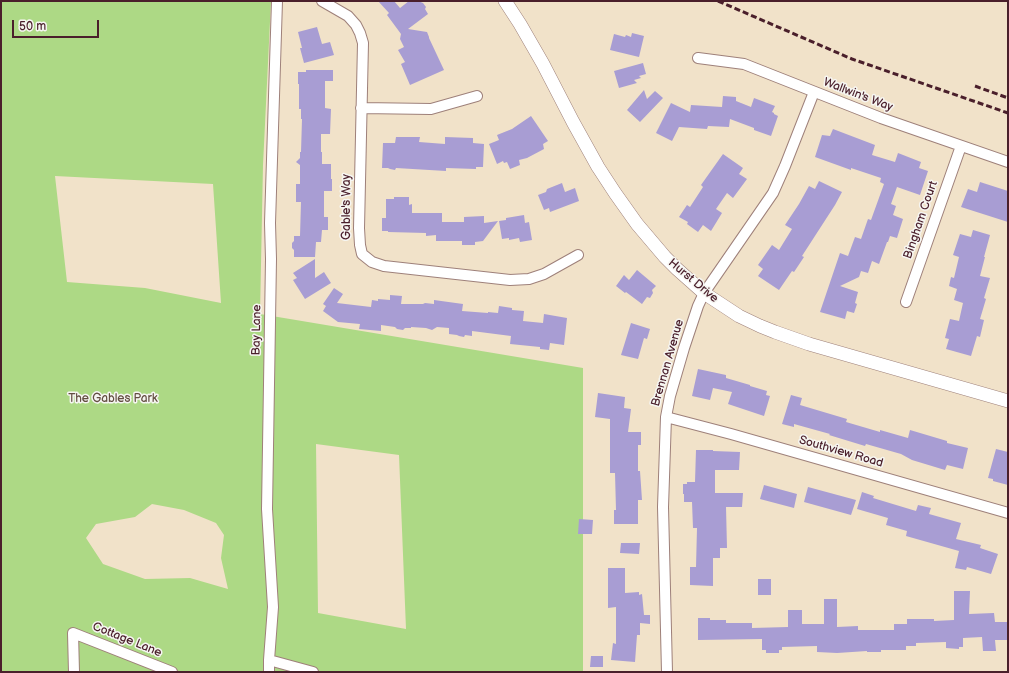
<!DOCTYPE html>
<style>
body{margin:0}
#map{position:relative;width:1009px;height:673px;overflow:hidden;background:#f1e2c9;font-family:"Balsamiq Sans",sans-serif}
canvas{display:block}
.frame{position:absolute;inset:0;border:2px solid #4a1f2b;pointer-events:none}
.scale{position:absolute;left:12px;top:20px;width:87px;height:18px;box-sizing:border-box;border:2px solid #4a1f2b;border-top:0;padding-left:5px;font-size:12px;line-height:14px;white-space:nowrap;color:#4a1f2b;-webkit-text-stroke:3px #f6f6f2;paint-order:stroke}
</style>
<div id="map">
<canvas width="1009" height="673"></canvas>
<div class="frame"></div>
<div class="scale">50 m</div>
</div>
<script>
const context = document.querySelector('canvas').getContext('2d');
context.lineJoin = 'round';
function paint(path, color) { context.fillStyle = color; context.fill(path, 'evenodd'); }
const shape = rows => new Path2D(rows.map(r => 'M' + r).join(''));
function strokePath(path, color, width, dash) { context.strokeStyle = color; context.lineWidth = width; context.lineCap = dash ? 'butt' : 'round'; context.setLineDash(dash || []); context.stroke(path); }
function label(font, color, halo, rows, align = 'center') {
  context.font = font + ' "Balsamiq Sans",sans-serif'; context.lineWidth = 3; context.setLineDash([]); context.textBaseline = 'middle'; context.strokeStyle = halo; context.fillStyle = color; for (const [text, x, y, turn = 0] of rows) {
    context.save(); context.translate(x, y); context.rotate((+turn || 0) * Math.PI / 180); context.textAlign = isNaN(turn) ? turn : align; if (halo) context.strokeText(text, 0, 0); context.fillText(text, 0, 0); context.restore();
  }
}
const green = shape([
 [1,1,271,1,263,165,260,314,583,368,583,672,1,672],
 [55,176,213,184,221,303,145,288,67,282],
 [316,444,399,455,406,629,318,613],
 [152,504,184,510,216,523,224,535,221,558,228,589,190,578,145,579,103,564,86,538,96,524,135,517]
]);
const building = shape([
 [378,1,394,1,400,8,409,1,418,1,423,3,426,7,425,9,428,14,408,29,427,32,429,37,429,38,444,70,410,85,401,64,405,62,398,50,404,47,400,39,401,34,387,15,389,13],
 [317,27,322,44,330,42,334,55,304,63,300,48,302,48,298,32],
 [632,33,644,36,639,57,610,50,614,34,625,37,626,35,631,37],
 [643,63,646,74,639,76,641,78,634,80,637,83,619,88,614,71],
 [306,70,333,70,333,81,325,81,325,108,331,109,330,134,321,134,321,152,322,152,322,164,331,164,331,179,332,179,332,191,324,191,324,217,328,217,328,230,322,230,321,242,316,242,315,257,294,257,294,250,292,248,292,243,294,241,294,236,300,236,301,202,296,202,296,184,300,184,300,165,296,162,300,158,300,152,301,152,302,119,301,119,301,109,299,109,299,84,298,84,298,72,306,72],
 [644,90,647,99,655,91,663,98,640,122,627,110],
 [723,96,736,97,736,101,751,107,754,98,775,106,772,112,774,113,774,114,778,116,771,136,754,130,754,128,730,119,729,127,708,126,707,129,679,127,672,141,656,133,671,103,690,112,691,105,722,107],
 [531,116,548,141,543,144,544,149,527,158,519,160,520,165,510,169,507,162,504,163,503,161,497,164,489,144,499,140,497,135,512,129],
 [833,129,875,145,872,155,895,162,898,153,921,162,919,168,928,171,920,195,897,187,891,204,896,206,893,215,903,219,897,238,890,236,888,242,887,242,879,264,872,261,868,273,861,271,859,277,840,286,858,292,855,303,857,304,854,313,847,311,845,319,820,312,840,253,848,256,855,237,861,239,868,219,871,220,884,184,880,182,881,178,851,168,851,170,815,157,822,135,830,136],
 [396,137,420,137,419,142,445,144,445,137,473,138,473,143,484,144,483,167,476,167,476,169,446,168,446,171,396,168,395,170,390,169,388,168,382,168,383,143,395,143],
 [723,154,743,168,739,174,747,179,733,198,727,193,716,209,722,213,711,231,703,225,698,232,687,224,688,222,679,217,687,205,690,207,703,187,701,185],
 [819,181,842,192,835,205,802,256,804,257,794,272,792,271,779,290,758,276,763,269,758,265,772,245,779,250,792,229,785,225,799,204,809,186,815,189],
 [980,182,1008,191,1008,222,961,207,968,189,977,192],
 [562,183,565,192,575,188,579,201,550,212,549,208,544,210,538,195,546,192,547,189],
 [394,197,409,197,409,205,412,204,412,213,442,213,442,222,464,222,464,217,484,216,484,223,498,221,483,241,475,242,475,245,462,245,462,241,436,241,436,235,426,236,426,233,388,232,388,231,382,231,382,218,386,218,386,199,394,199],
 [524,215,525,223,529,222,532,240,520,242,519,238,509,240,509,238,502,239,499,221,506,220,506,218],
 [973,230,990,235,984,257,985,257,980,276,990,278,984,298,986,299,980,319,984,320,980,337,977,336,971,356,946,349,949,339,945,338,950,319,959,321,963,303,954,300,957,289,949,286,951,277,954,278,959,257,953,255,960,234,971,237],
 [315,259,315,278,324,272,331,283,305,299,293,280,297,278,293,273],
 [637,270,656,286,652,290,653,293,650,298,647,297,642,304,626,292,625,293,616,286,624,275,629,280],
 [334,288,343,294,337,303,371,307,372,300,378,301,378,299,390,300,390,295,402,296,401,304,423,304,425,303,434,304,434,300,463,304,462,311,488,313,488,312,498,313,499,306,512,308,512,310,524,311,523,321,543,323,544,314,567,318,564,345,550,343,549,350,540,349,540,347,510,344,511,336,472,331,472,336,465,335,464,337,459,336,457,335,449,334,449,328,437,327,432,330,426,328,411,327,411,328,405,328,403,330,397,329,395,327,381,325,381,331,359,329,360,324,338,322,323,311,326,306,323,304],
 [631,323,650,329,647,339,644,338,638,359,621,355],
 [698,369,726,375,726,378,750,385,750,386,767,391,766,395,770,396,764,416,728,404,732,392,713,388,710,400,692,396],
 [598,393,625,397,624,408,631,409,628,432,641,432,641,445,638,445,638,471,640,471,642,500,638,500,638,524,614,524,614,510,616,510,615,473,610,473,610,419,595,417],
 [791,395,802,398,800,405,847,419,846,422,880,432,880,430,908,438,910,430,947,441,947,443,968,448,963,469,947,465,945,470,912,460,901,454,866,444,865,446,829,435,830,434,794,424,794,427,782,424],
 [996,449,1008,452,1008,485,993,481,993,479,988,478],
 [696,450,713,450,713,451,740,452,739,470,715,470,715,493,743,493,742,507,726,507,727,548,720,548,720,558,713,558,713,586,690,585,690,567,696,567,697,528,693,528,692,502,684,502,684,494,683,494,683,484,687,484,687,482,695,482],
 [764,485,797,494,794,508,760,499],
 [808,487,856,500,851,515,804,502],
 [862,492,874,496,873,498,916,511,918,505,931,508,929,514,961,523,956,539,981,545,980,548,998,554,991,574,967,567,966,570,955,568,959,551,906,536,907,531,886,525,888,518,857,509],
 [579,519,593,520,592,534,578,534],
 [621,543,640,543,639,554,620,553],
 [608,568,625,568,625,593,639,592,639,595,642,594,644,615,650,615,650,624,640,623,640,635,637,635,635,662,611,660,613,643,616,644,616,607,608,608],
 [758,579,771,579,771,595,758,595],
 [954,591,970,591,969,614,994,613,995,622,1008,622,1008,640,995,640,996,651,983,651,982,637,963,638,963,647,959,647,959,649,946,648,946,642,916,643,916,646,906,646,906,650,881,650,881,652,867,652,867,651,837,653,817,652,817,646,782,647,782,650,779,650,779,653,766,653,766,650,762,650,762,639,698,640,698,618,710,618,710,620,726,620,726,623,752,623,752,628,788,627,788,610,802,610,802,624,824,624,824,599,837,599,837,627,858,626,858,630,894,630,894,624,907,624,907,619,934,619,934,621,954,620],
 [591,656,603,656,603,667,590,667]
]);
const minor = shape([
 [322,1,348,16,356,25,360,33,363,43,359,228,360,245,362,254,372,262,384,266,510,280,529,279,544,274,578,255],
 [698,58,744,64,881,118,1008,162],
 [361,108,431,109,477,96],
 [906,302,961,146],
 [666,417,731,434,1008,513],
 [269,660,313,672],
 [74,672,73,633,172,672],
 [269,672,269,660,273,607,267,509,271,259,270,223,277,1],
 [667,672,663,507,666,417,670,396,684,348,698,306,704,293,773,193,785,166,814,92]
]);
const tertiary = shape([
 [505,1,520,24,543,64,573,122,598,167,615,193,637,224,665,257,677,269,704,293,739,316,760,326,775,332,809,344,1008,401]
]);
const rail = shape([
 [718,1,852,59,1008,113],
 [975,86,1008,98]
]);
const streetNames = [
 ["Wallwin's Way",858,95,21],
 ["Gable's Way",347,207,-90],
 ["Bingham Court",921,220,-71],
 ["Hurst Drive",693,281,40],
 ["Bay Lane",257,330,-89],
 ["Brennan Avenue",668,363,-74],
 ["Southview Road",841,452,16],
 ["Cottage Lane",127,640,22]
];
const parkNames = [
 ["The Gables Park",113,399]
];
paint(green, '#add985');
paint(building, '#a89dd3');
strokePath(minor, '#9e807a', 12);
strokePath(tertiary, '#9e807a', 14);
strokePath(minor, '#fff', 10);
strokePath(tertiary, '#fff', 13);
strokePath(rail, '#4a1f2b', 3, [6, 3]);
label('12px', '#4a1f2b', '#f6f6f2', streetNames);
label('12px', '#634e42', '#f6f6f2', parkNames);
</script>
